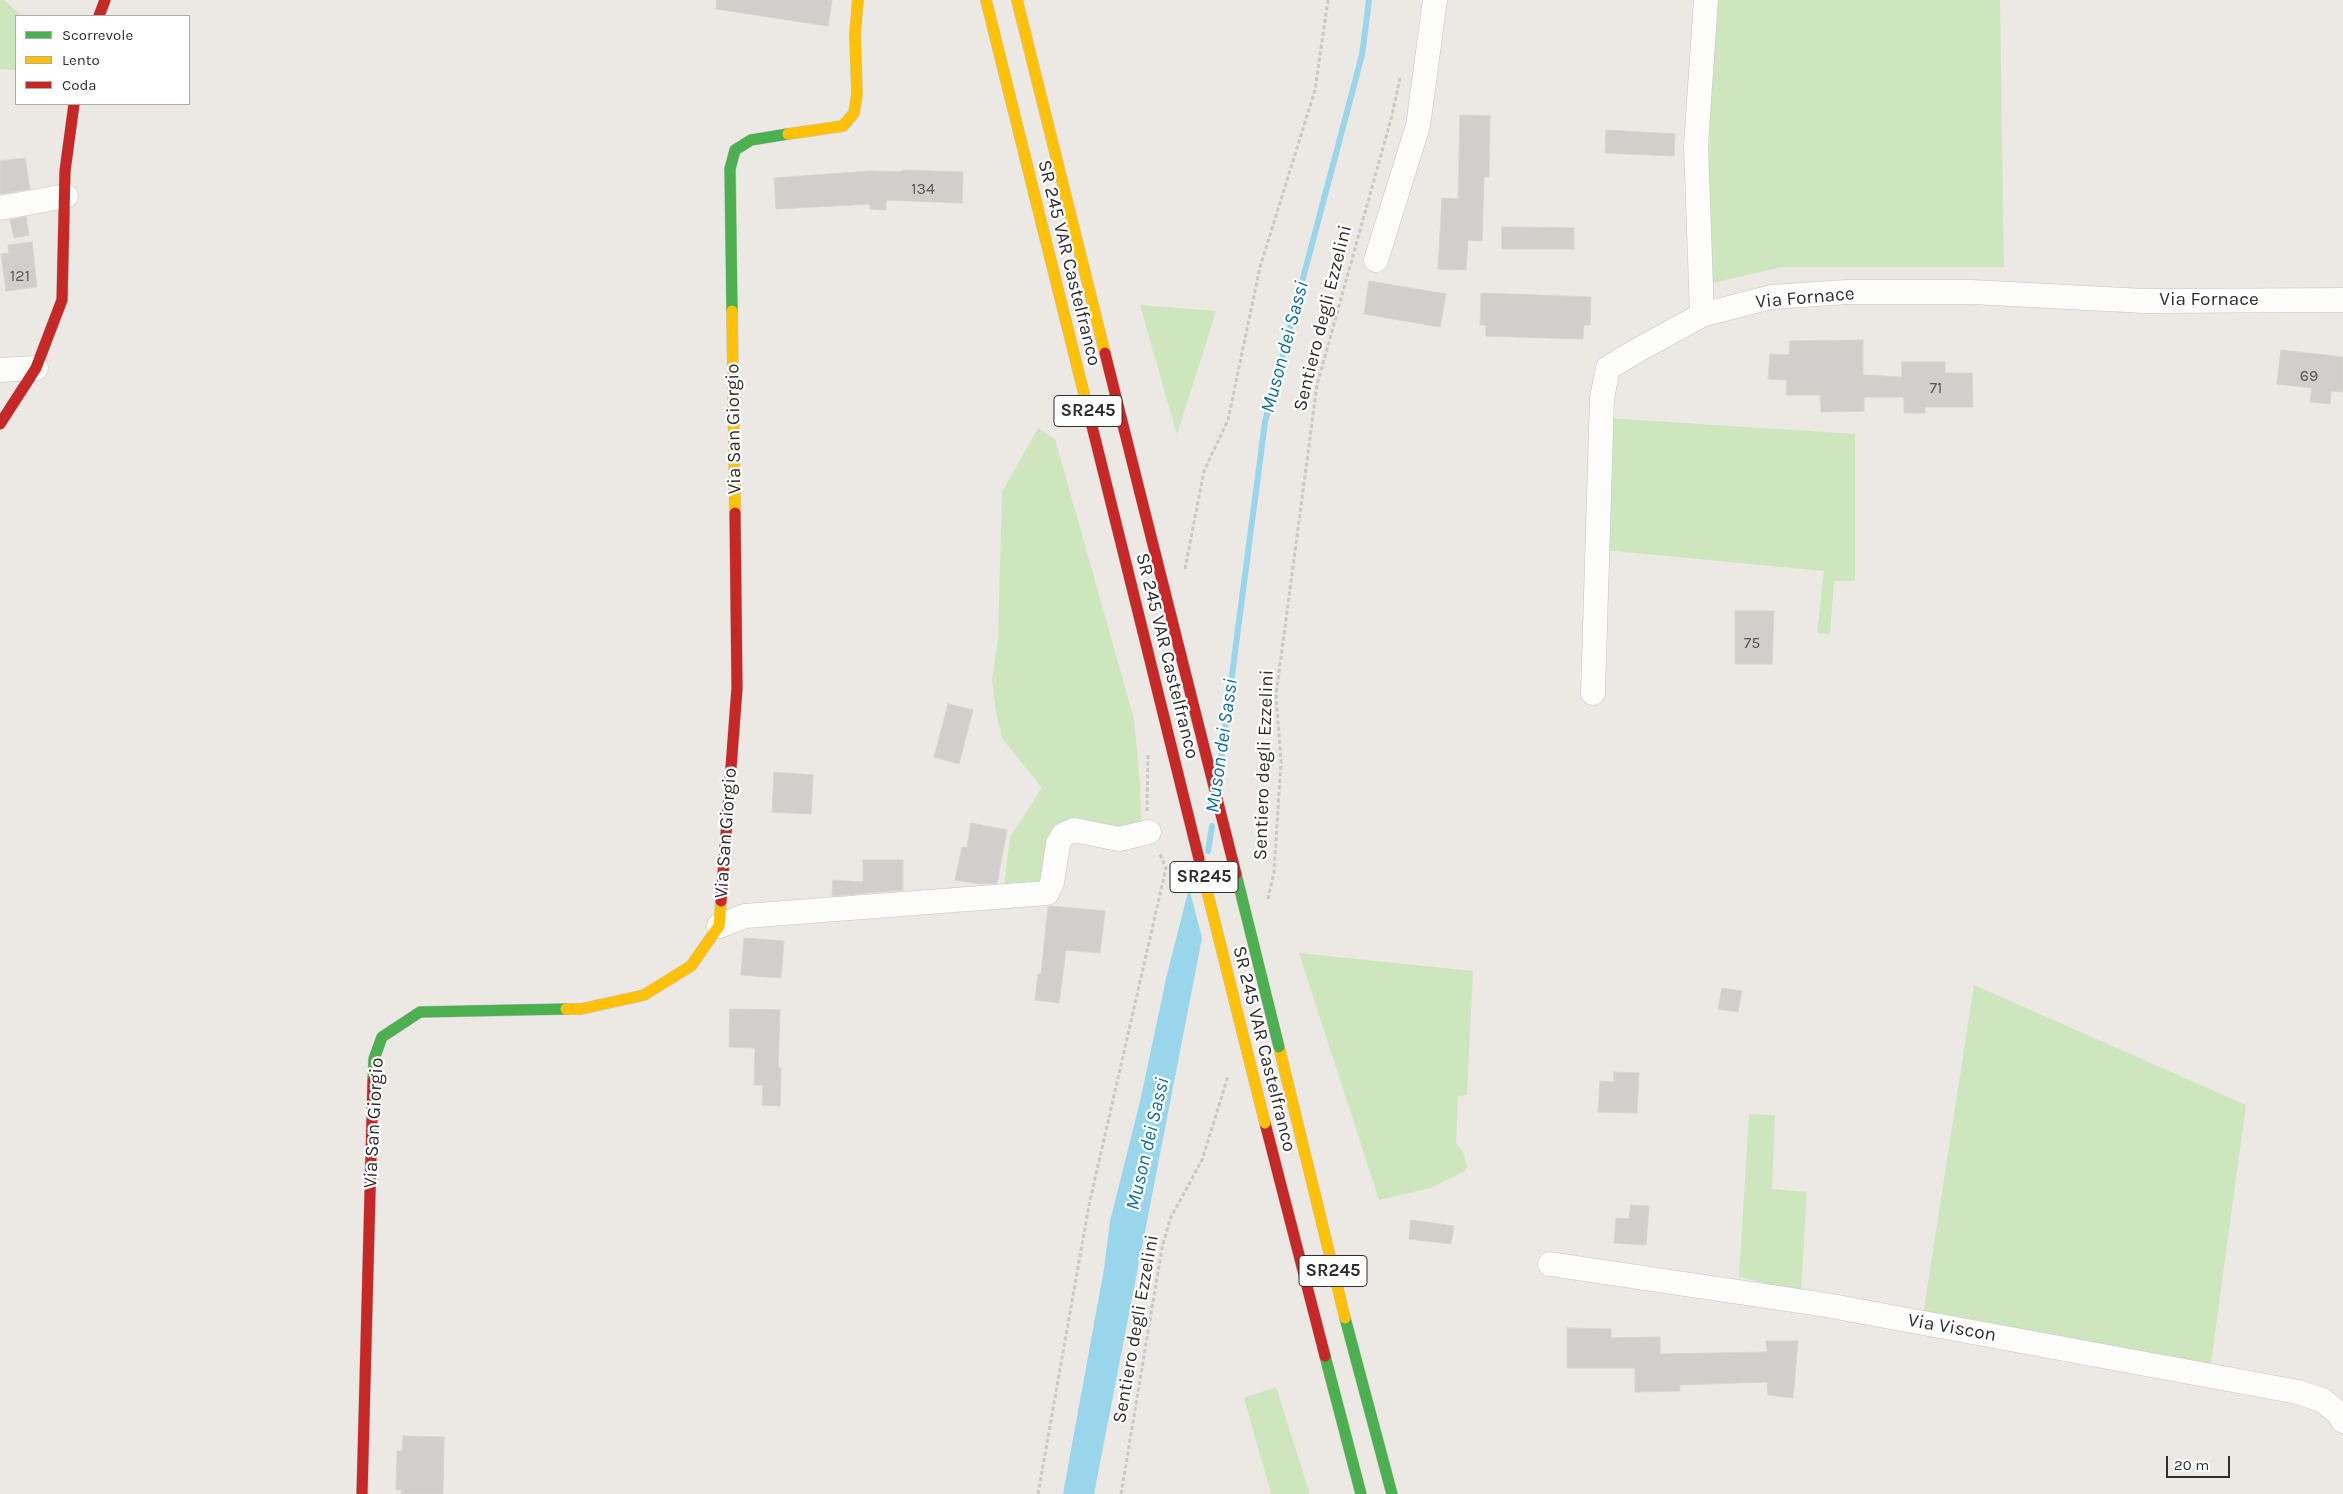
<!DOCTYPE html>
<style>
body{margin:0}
#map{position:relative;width:2343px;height:1494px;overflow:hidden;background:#ece8e4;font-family:Karla,sans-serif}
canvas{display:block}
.legend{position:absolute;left:15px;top:15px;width:175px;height:90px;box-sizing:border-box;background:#fff;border:1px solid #ababab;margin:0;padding:6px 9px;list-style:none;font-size:15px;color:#2e2e2e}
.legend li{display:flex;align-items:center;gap:10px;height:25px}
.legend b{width:25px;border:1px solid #ababab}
.scale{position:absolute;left:2166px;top:1456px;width:64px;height:22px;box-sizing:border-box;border:2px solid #2e2e2e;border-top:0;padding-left:6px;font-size:15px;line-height:18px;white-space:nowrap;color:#2e2e2e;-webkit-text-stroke:4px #fff;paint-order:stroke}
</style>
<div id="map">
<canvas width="2343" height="1494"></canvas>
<ul class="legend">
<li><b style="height:6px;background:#4caf50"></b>Scorrevole</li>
<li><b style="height:6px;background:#ffc107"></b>Lento</li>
<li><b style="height:6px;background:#c62828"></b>Coda</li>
</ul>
<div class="scale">20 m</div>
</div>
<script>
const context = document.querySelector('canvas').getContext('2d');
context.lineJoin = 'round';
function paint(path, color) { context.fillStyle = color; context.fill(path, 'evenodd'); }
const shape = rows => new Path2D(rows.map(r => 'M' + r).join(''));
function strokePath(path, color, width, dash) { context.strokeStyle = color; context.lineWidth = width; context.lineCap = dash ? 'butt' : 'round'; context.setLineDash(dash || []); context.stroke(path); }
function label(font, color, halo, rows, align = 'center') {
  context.font = font + ' Karla,sans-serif'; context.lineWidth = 4.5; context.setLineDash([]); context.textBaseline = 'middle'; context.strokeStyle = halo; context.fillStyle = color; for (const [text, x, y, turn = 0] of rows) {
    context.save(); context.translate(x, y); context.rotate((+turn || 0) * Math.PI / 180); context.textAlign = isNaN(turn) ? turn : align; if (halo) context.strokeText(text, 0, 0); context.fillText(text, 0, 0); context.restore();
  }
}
const green = shape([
 [0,0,4,0,22,16,16,16,16,70,0,69],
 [1712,0,2000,0,2004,267,1783,267,1707,284],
 [1140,305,1216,311,1177,435],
 [1607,418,1855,434,1855,581,1834,581,1830,634,1817,633,1824,571,1604,550],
 [1038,428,1055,439,1134,719,1140,783,1141,823,1118,828,1065,822,1042,885,1004,885,1010,837,1042,788,1002,738,996,712,992,680,998,639,1002,492],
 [1299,953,1473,971,1467,1095,1458,1096,1456,1143,1463,1151,1467,1166,1465,1171,1430,1188,1379,1200],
 [1974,985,2246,1105,2210,1370,1923,1315],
 [1749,1114,1775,1115,1772,1189,1807,1192,1801,1292,1739,1277],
 [1276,1387,1310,1494,1271,1494,1244,1398]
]);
const water = shape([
 [1189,888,1202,938,1094,1494,1063,1494,1104,1269,1110,1221,1141,1097,1166,979]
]);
const stream = shape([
 [1220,767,1265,422,1362,55,1369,0],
 [1208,851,1212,826]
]);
const building = shape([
 [717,0,832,0,828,26,716,9,717,0],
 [1460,115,1490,116,1489,177,1484,177,1482,241,1468,240,1466,270,1438,269,1442,198,1458,199,1460,115],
 [1606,130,1675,134,1674,156,1605,153,1606,130],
 [25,158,30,189,0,194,0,161,25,158],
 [902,170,963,172,962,203,886,200,886,210,870,209,870,204,776,209,774,178,871,171,902,172,902,170],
 [26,217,29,235,14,238,10,220,26,217],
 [1502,227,1574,228,1574,249,1502,249,1502,227],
 [32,242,37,287,6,291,1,254,9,253,8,245,32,242],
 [1369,281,1446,294,1440,327,1364,314,1369,281],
 [1481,293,1591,297,1590,325,1584,325,1583,339,1486,336,1486,325,1480,325,1481,293],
 [1863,340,1863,375,1902,377,1902,362,1945,362,1945,373,1972,373,1973,407,1925,407,1925,413,1904,413,1904,397,1864,397,1864,411,1821,412,1820,395,1786,395,1787,380,1768,379,1770,354,1789,355,1790,341,1863,340],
 [2281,350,2343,357,2343,392,2331,391,2330,404,2310,402,2312,388,2277,384,2281,350],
 [1735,611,1774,611,1772,664,1735,664,1735,611],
 [948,704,973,710,959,764,934,757,948,704],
 [774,772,813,775,811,814,772,812,774,772],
 [971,823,1007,830,997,883,980,884,955,880,962,847,967,848,971,823],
 [863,860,903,860,903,890,832,896,833,880,863,882,863,860],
 [1051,906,1105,911,1100,953,1066,950,1059,1003,1035,1000,1038,974,1041,974,1048,907,1051,906],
 [744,938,784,941,781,978,741,975,744,938],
 [1722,988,1742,991,1738,1012,1718,1009,1722,988],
 [730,1009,780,1010,778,1068,781,1068,780,1106,762,1105,763,1085,754,1085,755,1048,729,1047,730,1009],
 [1614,1072,1639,1073,1637,1113,1598,1112,1600,1081,1614,1082,1614,1072],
 [1631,1205,1649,1206,1646,1245,1614,1243,1616,1218,1629,1219,1631,1205],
 [1411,1220,1454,1226,1451,1244,1409,1239,1411,1220],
 [1567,1328,1611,1329,1611,1338,1660,1337,1660,1354,1767,1352,1766,1341,1798,1341,1793,1398,1768,1395,1767,1382,1679,1385,1680,1391,1635,1392,1635,1368,1567,1368,1567,1328],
 [403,1436,444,1437,443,1494,401,1494,402,1490,396,1490,397,1451,402,1451,403,1436]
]);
const path = shape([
 [1185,569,1204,471,1228,420,1260,267,1315,90,1328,0],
 [1147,811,1148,754],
 [1268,899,1274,872,1281,762,1276,695,1317,385,1391,119,1400,78],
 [1038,1494,1089,1205,1166,868,1159,852],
 [1121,1494,1162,1248,1170,1219,1202,1160,1228,1076]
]);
const street = shape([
 [0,208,66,196],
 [1376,260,1418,126,1435,0],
 [1702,315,1696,145,1706,0],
 [0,370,36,368],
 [1593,693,1602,398,1608,368,1638,350,1702,315,1771,297,1847,292,1972,292,2144,301,2343,300],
 [719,926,745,916,1047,893,1052,883,1058,844,1063,835,1074,830,1119,839,1149,832],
 [1550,1264,1826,1305,2298,1392,2322,1400,2338,1413,2343,1421]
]);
const fast = shape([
 [732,311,730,169,735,150,751,140,788,134],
 [373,1081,374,1059,382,1037,420,1012,566,1009],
 [1345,1318,1392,1494],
 [1325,1356,1361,1494]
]);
const slow = shape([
 [986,0,1089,414],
 [1017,0,1105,353],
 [788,134,843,126,854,113,857,94,855,34,858,0],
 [732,311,735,513],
 [566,1009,581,1009,644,995,691,966,719,926,721,901],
 [1279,1047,1345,1318]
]);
const jam = shape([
 [99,16,105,0],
 [1105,353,1140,493],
 [1089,414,1143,632],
 [0,424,36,368,62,300,65,171,74,104],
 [721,901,737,688,735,513],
 [1265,1123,1325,1356],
 [362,1494,373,1081]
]);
const fastBridge = shape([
 [1236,874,1279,1047]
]);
const slowBridge = shape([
 [1199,859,1265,1123]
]);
const jamBridge = shape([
 [1140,493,1236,874],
 [1143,632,1199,859]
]);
const numberNames = [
 ["134",923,189],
 ["121",20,276],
 ["69",2309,376],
 ["71",1936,388],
 ["75",1752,643]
];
const shields = [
 [1088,411,68],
 [1204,877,68],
 [1333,1271,68]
];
const shieldNames = [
 ["SR245",1088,411],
 ["SR245",1204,877],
 ["SR245",1333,1271]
];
const streetNames = [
 ["SR 245 VAR Castelfranco",1069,263,76],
 ["Via Fornace",1805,298,-5],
 ["Via Fornace",2209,300],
 ["Sentiero degli Ezzelini",1323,318,-76],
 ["Via San Giorgio",734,429,-91],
 ["SR 245 VAR Castelfranco",1167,656,76],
 ["Sentiero degli Ezzelini",1264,765,-88],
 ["Via San Giorgio",726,833,-86],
 ["SR 245 VAR Castelfranco",1264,1049,76],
 ["Via San Giorgio",374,1123,-87],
 ["Via Viscon",1952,1328,10],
 ["Sentiero degli Ezzelini",1136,1329,-80]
];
const waterNames = [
 ["Muson dei Sassi",1285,347,-75],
 ["Muson dei Sassi",1222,746,-82],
 ["Muson dei Sassi",1148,1144,-77]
];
paint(green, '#cee6be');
paint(water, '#99d6ec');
strokePath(stream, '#99d6ec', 6);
paint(building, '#d1cecb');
strokePath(building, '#d7d4d0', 1);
strokePath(street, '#c5c4c5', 25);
strokePath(fast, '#c5c4c5', 12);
strokePath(slow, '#c5c4c5', 12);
strokePath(jam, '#c5c4c5', 12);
strokePath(path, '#c9c9c8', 3, [4, 2.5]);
strokePath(street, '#fcfcfb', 24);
strokePath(fast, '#4caf50', 11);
strokePath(slow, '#ffc107', 11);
strokePath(jam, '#c62828', 11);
strokePath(fastBridge, '#c6c5c4', 12, []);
strokePath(slowBridge, '#c6c5c4', 12, []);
strokePath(jamBridge, '#c6c5c4', 12, []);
strokePath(fastBridge, '#4caf50', 11);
strokePath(slowBridge, '#ffc107', 11);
strokePath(jamBridge, '#c62828', 11);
label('16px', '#585857', null, numberNames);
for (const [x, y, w] of shields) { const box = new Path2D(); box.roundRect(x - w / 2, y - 15.5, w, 31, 4); context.fillStyle = '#fff'; context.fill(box); strokePath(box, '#2e2e2e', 1); }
label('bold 18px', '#2e2e2e', null, shieldNames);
label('19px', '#2e2e2e', '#fff', streetNames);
label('italic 20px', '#0d6fa3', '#fff', waterNames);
</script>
